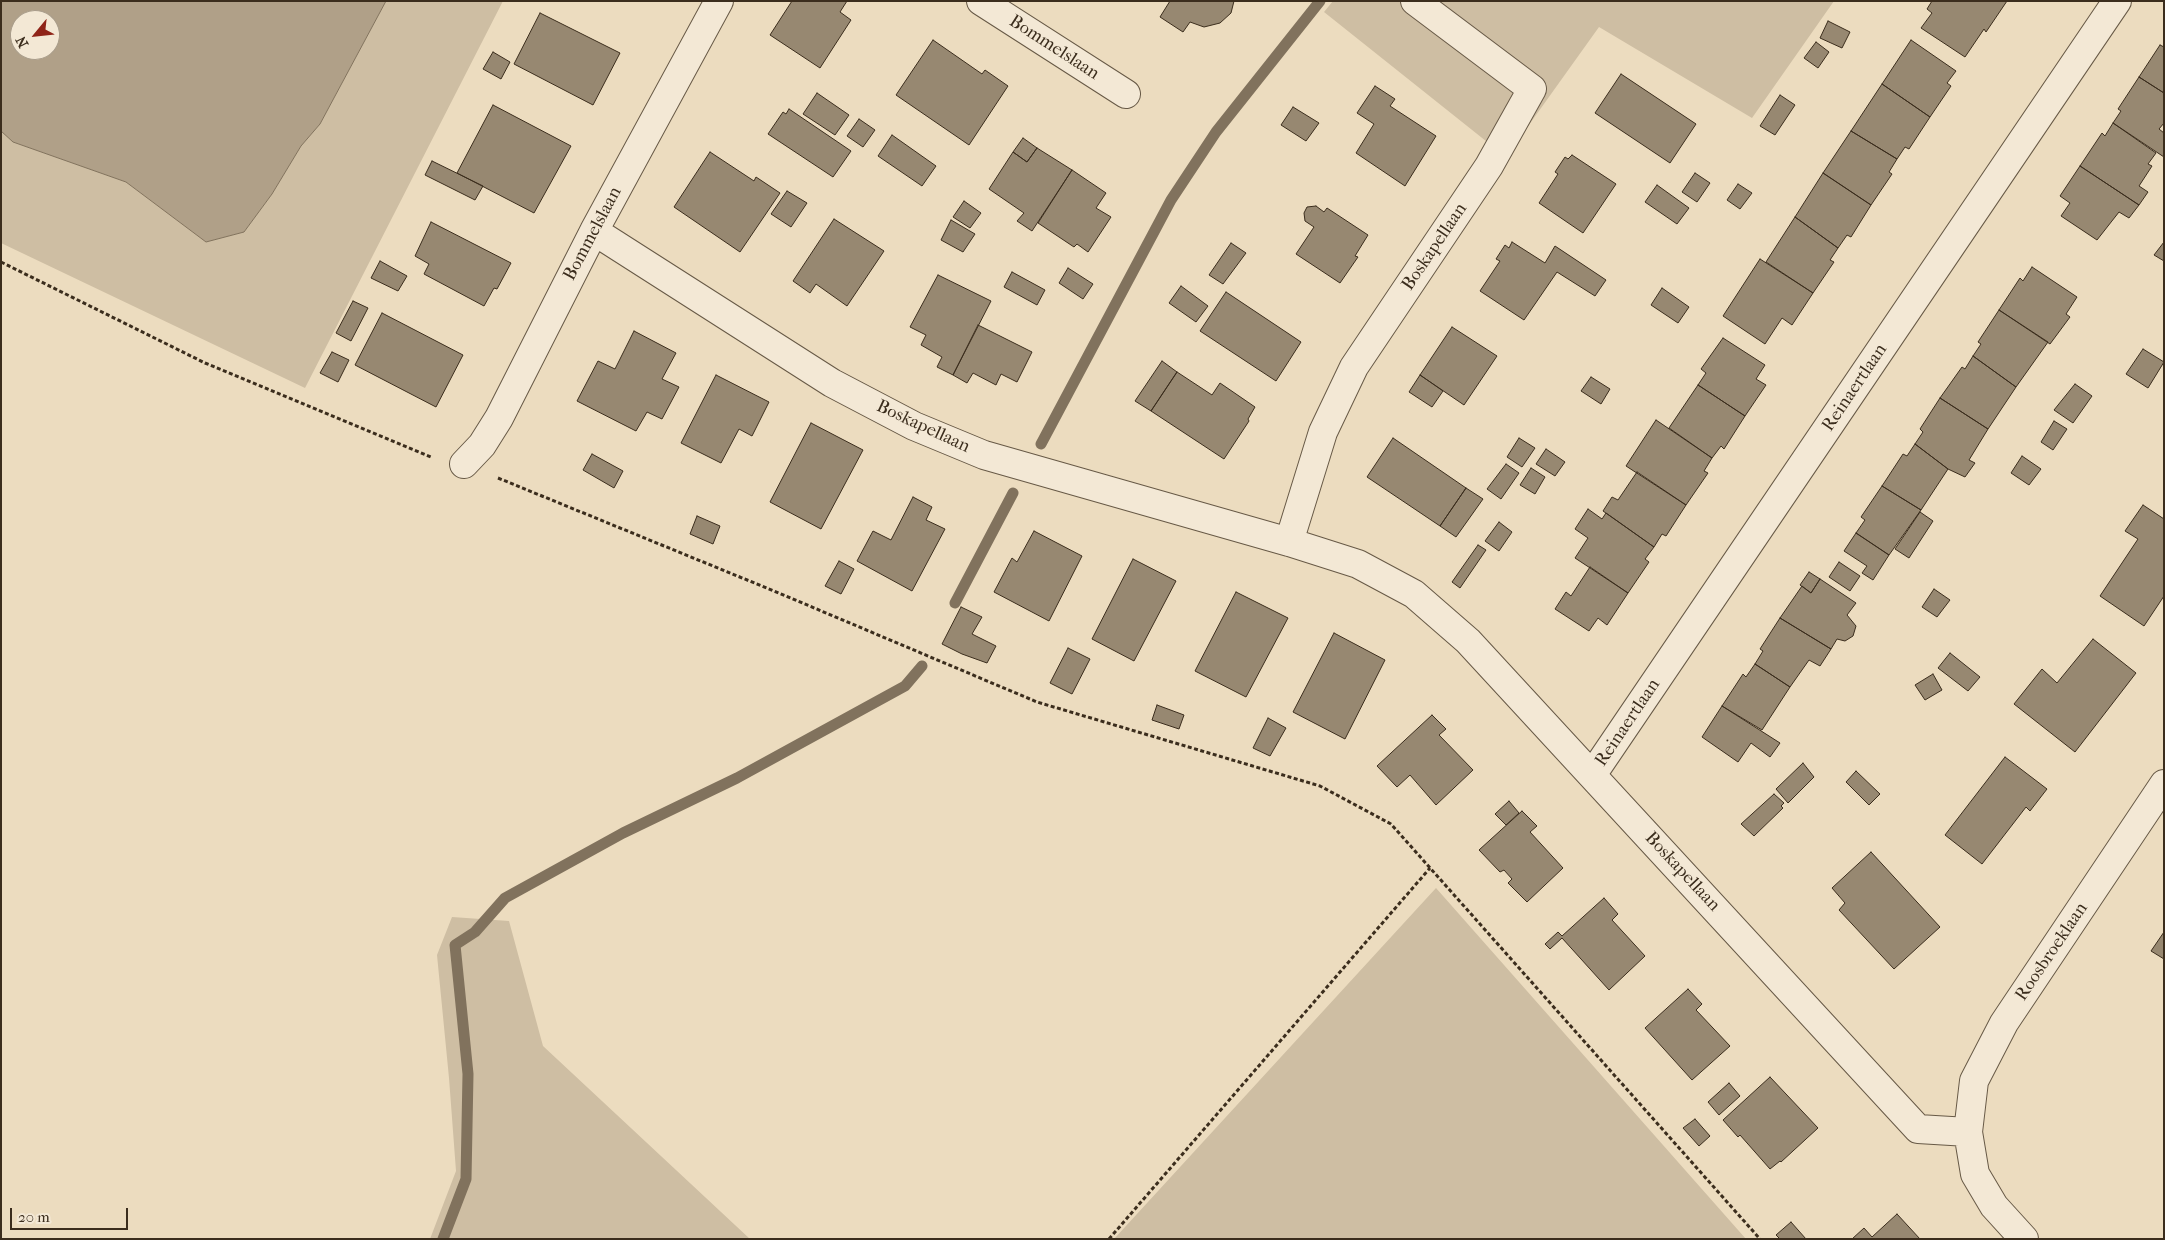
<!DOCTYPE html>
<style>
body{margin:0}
#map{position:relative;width:2165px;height:1240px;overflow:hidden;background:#ecdcbf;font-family:"IM FELL French Canon",serif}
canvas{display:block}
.frame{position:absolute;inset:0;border:2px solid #3b2d1d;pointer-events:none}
.north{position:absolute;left:10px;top:10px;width:50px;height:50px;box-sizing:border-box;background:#f3e8d5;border:1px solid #a99d8b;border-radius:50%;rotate:242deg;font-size:14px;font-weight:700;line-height:20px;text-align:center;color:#3b2d1d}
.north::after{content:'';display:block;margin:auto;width:18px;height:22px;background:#8f2418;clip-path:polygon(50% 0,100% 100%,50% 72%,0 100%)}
.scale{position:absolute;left:10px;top:1208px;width:118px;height:22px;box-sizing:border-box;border:2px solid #3b2d1d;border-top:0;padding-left:6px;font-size:15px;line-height:18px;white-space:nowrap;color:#3b2d1d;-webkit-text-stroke:4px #f3e8d5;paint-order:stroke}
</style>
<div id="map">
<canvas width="2165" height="1240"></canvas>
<div class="frame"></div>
<div class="north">N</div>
<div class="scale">20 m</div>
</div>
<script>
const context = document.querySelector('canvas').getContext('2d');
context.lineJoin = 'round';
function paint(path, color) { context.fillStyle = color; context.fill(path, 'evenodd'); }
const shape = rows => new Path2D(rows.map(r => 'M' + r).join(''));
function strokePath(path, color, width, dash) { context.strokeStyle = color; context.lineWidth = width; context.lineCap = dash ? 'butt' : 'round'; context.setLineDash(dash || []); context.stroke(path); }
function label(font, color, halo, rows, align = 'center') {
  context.font = font + ' "IM FELL French Canon",serif'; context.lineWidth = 4; context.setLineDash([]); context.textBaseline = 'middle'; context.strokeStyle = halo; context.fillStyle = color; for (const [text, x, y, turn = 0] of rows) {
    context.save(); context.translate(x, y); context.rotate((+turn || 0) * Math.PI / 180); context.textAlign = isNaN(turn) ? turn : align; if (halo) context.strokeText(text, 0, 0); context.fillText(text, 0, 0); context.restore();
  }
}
const green = shape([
 [386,1,503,1,305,388,1,243,1,131,13,142,126,182,206,242,244,232,272,194,301,146,320,124],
 [1333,1,1834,1,1752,118,1599,27,1506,157,1324,12],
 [1436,888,1746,1239,1114,1239],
 [452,917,509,921,543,1046,750,1239,430,1239,456,1171,449,1078,437,955]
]);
const water = shape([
 [1,1,386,1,320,124,301,146,272,194,244,232,206,242,126,182,13,142,1,131,1,1],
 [20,20,50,20,50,50,20,50,20,20]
]);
const stream = shape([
 [1041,444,1171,200,1216,132,1320,1],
 [955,603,1013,493],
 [443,1239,466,1179,468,1074,455,945,475,932,505,898,623,833,737,778,905,686,922,666]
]);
const building = shape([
 [792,1,847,1,840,12,851,20,820,68,770,35,792,1],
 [1170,1,1234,1,1231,13,1220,23,1204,27,1190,22,1183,32,1160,17,1170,1],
 [1932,1,2007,1,1986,32,1984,29,1965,57,1921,28,1932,13,1927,9,1932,1],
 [540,13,620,53,593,105,514,64,540,13],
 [1828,21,1850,32,1842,48,1820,38,1828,21],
 [933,40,982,74,985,70,1008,86,969,145,896,95,933,40],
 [1911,40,1956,71,1947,83,1951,86,1930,117,1882,84,1911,40],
 [1816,42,1829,52,1818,68,1804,58,1816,42],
 [2160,45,2164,47,2164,93,2139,77,2160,45],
 [493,52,510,62,501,79,483,69,493,52],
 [1621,74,1696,124,1670,163,1595,113,1621,74],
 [2139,77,2164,93,2164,123,2159,129,2164,133,2164,157,2113,123,2121,111,2118,109,2139,77],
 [1882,84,1930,117,1909,149,1905,147,1897,159,1851,131,1882,84],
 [1375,86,1395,99,1390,106,1436,136,1405,186,1356,153,1374,124,1357,113,1375,86],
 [817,93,849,115,835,135,803,114,817,93],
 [1780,95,1795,105,1775,135,1760,126,1780,95],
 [493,105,571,146,534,213,457,173,493,105],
 [1293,107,1319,123,1306,141,1281,125,1293,107],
 [789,109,851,151,833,177,768,134,783,112,786,114,789,109],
 [859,119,875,130,863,147,847,136,859,119],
 [2113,123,2156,153,2148,164,2152,166,2139,186,2148,192,2139,205,2080,166,2102,133,2105,136,2113,123],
 [1851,131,1897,159,1889,172,1892,174,1871,205,1823,173,1851,131],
 [892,135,936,166,922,186,878,156,892,135],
 [1023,138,1037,148,1027,162,1013,152,1023,138],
 [1037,148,1072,170,1032,231,1017,221,1024,213,989,189,1013,152,1027,162,1037,148],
 [710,152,754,181,756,177,780,193,740,252,674,207,710,152],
 [1572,155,1616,184,1583,233,1539,203,1558,174,1555,172,1565,157,1568,159,1572,155],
 [432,161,483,186,475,200,425,175,432,161],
 [2080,166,2139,205,2129,218,2119,212,2097,240,2061,216,2070,203,2060,196,2080,166],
 [1072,170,1106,193,1096,208,1111,217,1088,252,1077,244,1074,247,1038,223,1072,170],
 [1695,173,1710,183,1697,202,1682,192,1695,173],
 [1823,173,1871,205,1851,237,1847,235,1838,248,1795,217,1823,173],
 [1738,184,1752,193,1740,209,1727,200,1738,184],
 [1657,185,1689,208,1677,224,1645,202,1657,185],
 [787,191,807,203,791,227,771,214,787,191],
 [964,201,981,213,970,228,953,217,964,201],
 [1316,206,1324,212,1327,208,1368,235,1355,256,1358,257,1340,283,1296,254,1314,227,1305,221,1304,213,1307,207,1316,206],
 [1795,217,1838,248,1830,260,1834,262,1813,293,1766,262,1795,217],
 [834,219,884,251,847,306,816,284,810,293,793,281,834,219],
 [951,220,975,234,963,252,941,240,951,220],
 [431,222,511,263,497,289,494,288,484,306,424,274,429,264,415,256,431,222],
 [1512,242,1545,263,1555,246,1606,280,1595,296,1557,272,1524,320,1480,291,1500,261,1496,259,1505,245,1509,248,1512,242],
 [2164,242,2164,261,2154,255,2164,242],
 [1231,243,1246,253,1223,284,1209,275,1231,243],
 [1760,259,1813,293,1792,325,1782,318,1765,344,1723,316,1760,259],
 [380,261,407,276,398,291,371,278,380,261],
 [2032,267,2077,297,2066,314,2070,317,2050,344,1999,310,2020,278,2023,281,2032,267],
 [1068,268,1093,284,1083,299,1059,283,1068,268],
 [1012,272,1045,290,1037,305,1004,287,1012,272],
 [938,275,991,301,953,375,937,367,942,357,921,345,926,335,910,327,938,275],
 [1181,286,1208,306,1196,322,1169,303,1181,286],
 [1662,288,1689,307,1678,323,1651,305,1662,288],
 [1226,292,1301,342,1276,381,1200,331,1226,292],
 [353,301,368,308,351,341,336,333,353,301],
 [1999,310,2048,342,2016,387,1973,356,1981,344,1978,342,1999,310],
 [382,313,463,355,436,407,355,365,382,313],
 [978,325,1032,352,1017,382,1001,374,996,385,973,373,967,383,953,375,978,325],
 [1452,327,1497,356,1464,405,1420,375,1452,327],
 [634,331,676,353,662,379,679,387,662,419,647,412,636,431,577,401,598,361,615,369,634,331],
 [1723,338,1765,365,1756,379,1766,385,1745,416,1698,385,1706,373,1701,369,1723,338],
 [2143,349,2164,362,2148,388,2126,374,2143,349],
 [332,352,349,360,338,382,320,373,332,352],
 [1973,356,2016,387,1988,429,1940,398,1962,367,1965,369,1973,356],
 [1162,361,1177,372,1151,411,1135,401,1162,361],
 [1177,372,1212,395,1220,383,1255,407,1248,419,1249,421,1224,459,1151,411,1177,372],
 [716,375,769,402,752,436,739,429,721,463,681,443,716,375],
 [1420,375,1443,391,1432,407,1409,392,1420,375],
 [1591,377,1610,389,1601,404,1581,391,1591,377],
 [2075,384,2092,396,2073,423,2054,410,2075,384],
 [1698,385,1745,416,1724,449,1721,446,1712,458,1669,428,1698,385],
 [1940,398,1988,429,1969,460,1975,463,1965,477,1948,469,1915,444,1923,432,1920,429,1940,398],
 [1656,420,1712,458,1704,471,1708,473,1686,505,1626,466,1656,420],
 [2054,421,2067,429,2053,450,2041,442,2054,421],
 [811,423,863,450,821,529,770,502,811,423],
 [1393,438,1466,488,1440,526,1367,477,1393,438],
 [1519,438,1535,448,1522,467,1507,457,1519,438],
 [1915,444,1948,469,1921,510,1882,486,1903,454,1907,456,1915,444],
 [1546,449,1565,462,1555,476,1536,464,1546,449],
 [592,454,623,471,614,488,583,470,592,454],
 [2022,456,2041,469,2029,485,2011,473,2022,456],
 [1506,464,1519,473,1501,499,1487,489,1506,464],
 [1531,468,1545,477,1535,494,1520,485,1531,468],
 [1637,472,1686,505,1666,536,1662,534,1654,547,1603,511,1612,497,1618,500,1637,472],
 [1882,486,1921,510,1889,555,1856,533,1865,520,1861,517,1882,486],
 [1466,488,1483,499,1456,537,1440,526,1466,488],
 [913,497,932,507,926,520,945,529,912,591,857,561,873,531,891,540,913,497],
 [2143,505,2164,519,2164,596,2144,626,2100,596,2138,539,2125,531,2143,505],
 [1588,509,1602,519,1606,513,1654,547,1645,559,1649,562,1628,593,1575,558,1588,538,1575,529,1588,509],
 [1920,512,1933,521,1909,558,1895,549,1920,512],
 [697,516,720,526,713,544,690,534,697,516],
 [1499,522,1512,532,1499,551,1485,541,1499,522],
 [1034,531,1082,556,1049,621,994,592,1012,558,1017,562,1034,531],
 [1856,533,1889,555,1873,580,1862,573,1867,566,1844,551,1856,533],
 [1478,545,1486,550,1460,588,1452,582,1478,545],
 [1133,559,1176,581,1134,661,1092,639,1133,559],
 [839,561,854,569,841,594,825,586,839,561],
 [1839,562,1860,576,1850,591,1829,577,1839,562],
 [1590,567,1628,593,1607,625,1598,618,1589,631,1555,609,1566,592,1571,596,1590,567],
 [1809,572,1820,579,1811,593,1800,585,1809,572],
 [1820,579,1856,603,1847,615,1856,626,1853,636,1845,641,1837,639,1831,649,1780,618,1802,586,1811,593,1820,579],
 [1934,589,1950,600,1937,617,1922,607,1934,589],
 [1236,592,1288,618,1246,697,1195,671,1236,592],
 [961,607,982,617,972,634,996,646,987,663,962,654,942,644,961,607],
 [1780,618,1831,649,1820,666,1809,660,1790,687,1755,664,1763,651,1760,649,1780,618],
 [1334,633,1385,660,1345,739,1293,712,1334,633],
 [2093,639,2136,673,2075,752,2014,704,2042,669,2057,683,2093,639],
 [1068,648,1090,659,1072,694,1050,683,1068,648],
 [1950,653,1980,677,1968,691,1938,668,1950,653],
 [1755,664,1790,687,1762,730,1722,706,1743,674,1746,677,1755,664],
 [1933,674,1942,690,1925,700,1915,685,1933,674],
 [1157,705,1184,715,1179,729,1152,720,1157,705],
 [1722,706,1780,743,1770,757,1751,743,1738,762,1702,737,1722,706],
 [1432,715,1446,729,1439,735,1473,770,1436,805,1410,775,1397,787,1377,766,1432,715],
 [1268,718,1286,728,1270,756,1253,748,1268,718],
 [2005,757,2047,789,2030,811,2026,807,1982,864,1945,835,2005,757],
 [1803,763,1814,777,1788,803,1776,789,1803,763],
 [1856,771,1880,794,1869,805,1846,782,1856,771],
 [1774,794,1784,803,1781,806,1783,808,1754,836,1741,824,1774,794],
 [1509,801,1519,813,1506,825,1495,814,1509,801],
 [1522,811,1537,826,1530,832,1563,868,1527,902,1508,883,1512,879,1504,870,1500,872,1479,850,1522,811],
 [1871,852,1940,927,1894,969,1839,910,1845,903,1832,888,1871,852],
 [1604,898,1618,914,1612,920,1645,956,1609,990,1562,938,1550,949,1545,944,1558,932,1562,936,1604,898],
 [2164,932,2164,959,2151,951,2164,932],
 [1688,989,1702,1004,1696,1010,1730,1046,1692,1080,1645,1028,1688,989],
 [1770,1077,1818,1128,1781,1162,1780,1161,1770,1169,1740,1135,1738,1137,1723,1120,1770,1077],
 [1729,1083,1740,1096,1719,1115,1708,1102,1729,1083],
 [1695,1119,1710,1136,1699,1146,1683,1128,1695,1119],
 [1897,1214,1920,1239,1852,1239,1864,1228,1872,1237,1897,1214],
 [1791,1222,1806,1239,1780,1239,1776,1235,1791,1222]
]);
const path = shape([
 [1,262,205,363,431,457],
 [498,478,774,591,1037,702,1320,786,1391,824,1760,1239],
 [1109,1239,1430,868]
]);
const street = shape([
 [981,1,1126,94],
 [594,231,832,383,914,426,984,455,1289,542,1358,564,1414,594,1468,641,1918,1129,1968,1132],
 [464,464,482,445,499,418,594,231,719,1],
 [1289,542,1323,432,1354,367,1489,166,1532,89,1415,1],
 [1592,775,2117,1],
 [2024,1239,1994,1206,1975,1174,1968,1132,1974,1081,2004,1023,2164,784]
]);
const streetNames = [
 ["Bommelslaan",1054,48,33],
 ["Bommelslaan",593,234,-62],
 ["Boskapellaan",1435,247,-56],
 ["Reinaertlaan",1855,388,-56],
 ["Boskapellaan",923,427,25],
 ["Reinaertlaan",1628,723,-56],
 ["Boskapellaan",1682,872,47],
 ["Roosbroeklaan",2052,952,-56]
];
paint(green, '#cebea3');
paint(water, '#b0a088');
strokePath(water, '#81725d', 1);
strokePath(stream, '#81725d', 11);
paint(building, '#978871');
strokePath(building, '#3b2d1d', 1);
strokePath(street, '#675946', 30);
strokePath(path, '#3b2d1d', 3, [4, 2.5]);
strokePath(street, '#f3e8d5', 28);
label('18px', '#3b2d1d', '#f3e8d5', streetNames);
</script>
